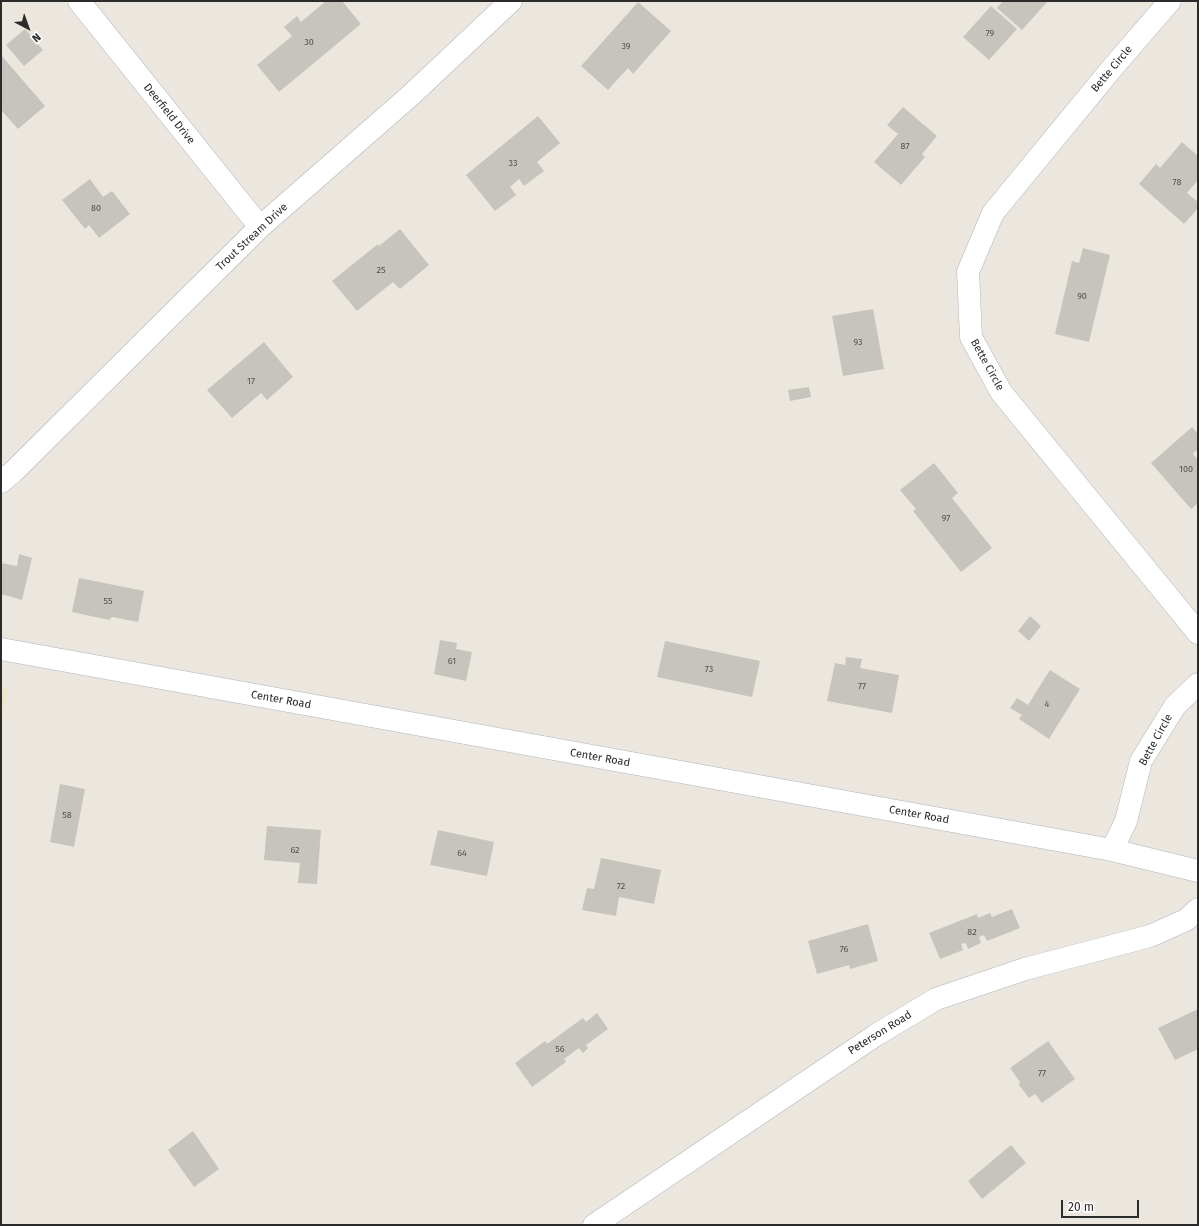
<!DOCTYPE html>
<style>
body{margin:0}
#map{position:relative;width:1199px;height:1226px;overflow:hidden;background:#ece7de;font-family:"Fira Sans",sans-serif}
canvas{display:block}
.frame{position:absolute;inset:0;border:2px solid #2b2b2b;pointer-events:none}
.north{position:absolute;left:8px;top:8px;width:40px;height:40px;-webkit-text-stroke:3px #fff;paint-order:stroke;rotate:139deg;font-size:11px;font-weight:700;line-height:16px;text-align:center;color:#2b2b2b}
.north::after{content:'';display:block;margin:auto;width:14px;height:18px;background:#2b2b2b;clip-path:polygon(50% 0,100% 100%,50% 72%,0 100%)}
.scale{position:absolute;left:1061px;top:1200px;width:78px;height:18px;box-sizing:border-box;border:2px solid #2b2b2b;border-top:0;padding-left:5px;font-size:12px;line-height:14px;white-space:nowrap;color:#2b2b2b;-webkit-text-stroke:3px #fff;paint-order:stroke}
</style>
<div id="map">
<canvas width="1199" height="1226"></canvas>
<div class="frame"></div>
<div class="north">N</div>
<div class="scale">20 m</div>
</div>
<script>
const context = document.querySelector('canvas').getContext('2d');
context.lineJoin = 'round';
function paint(path, color) { context.fillStyle = color; context.fill(path, 'evenodd'); }
const shape = rows => new Path2D(rows.map(r => 'M' + r).join(''));
function strokePath(path, color, width, dash) { context.strokeStyle = color; context.lineWidth = width; context.lineCap = dash ? 'butt' : 'round'; context.setLineDash(dash || []); context.stroke(path); }
function label(font, color, halo, rows, align = 'center') {
  context.font = font + ' "Fira Sans",sans-serif'; context.lineWidth = 3; context.setLineDash([]); context.textBaseline = 'middle'; context.strokeStyle = halo; context.fillStyle = color; for (const [text, x, y, turn = 0] of rows) {
    context.save(); context.translate(x, y); context.rotate((+turn || 0) * Math.PI / 180); context.textAlign = isNaN(turn) ? turn : align; if (halo) context.strokeText(text, 0, 0); context.fillText(text, 0, 0); context.restore();
  }
}
const education = shape([
 [1,689,8,690,1,724]
]);
const building = shape([
 [326,1,342,1,361,24,279,92,257,65,292,36,284,27,297,16,301,22],
 [1003,1,1048,1,1022,30,997,8],
 [638,2,671,31,633,74,628,68,608,90,581,66],
 [991,6,1017,29,989,60,963,37],
 [25,29,43,50,24,66,6,45],
 [1,55,45,106,18,129,1,110],
 [903,107,937,136,922,154,925,157,901,185,874,162,898,134,887,125],
 [538,116,560,143,537,162,544,171,524,186,519,179,510,187,516,195,495,211,466,175],
 [1182,142,1198,156,1198,180,1187,193,1198,202,1198,208,1184,224,1139,184,1156,164,1160,168],
 [90,179,103,197,112,191,130,214,99,238,89,225,85,229,62,200],
 [400,229,429,265,400,289,393,282,357,311,332,281,378,244,379,246],
 [1083,248,1110,255,1089,342,1055,334,1072,261,1079,263],
 [873,309,884,369,843,376,832,316],
 [264,342,293,377,267,400,261,393,232,418,207,390],
 [809,387,811,397,790,401,788,390],
 [1192,427,1198,434,1198,449,1193,454,1198,460,1198,503,1191,509,1151,463],
 [934,463,958,493,952,498,992,548,961,572,913,511,916,509,900,490],
 [19,554,32,558,22,600,1,594,1,563,17,566],
 [79,578,144,591,138,622,112,617,109,620,72,612],
 [1030,616,1041,626,1029,641,1018,631],
 [440,640,457,643,456,649,472,652,466,681,434,674],
 [665,641,760,661,752,697,657,677],
 [846,657,862,659,860,668,899,675,892,713,827,701,835,663,845,665],
 [1050,670,1080,689,1049,739,1019,719,1022,715,1010,708,1017,698,1028,705],
 [60,784,85,789,74,847,50,842],
 [267,826,321,830,317,884,298,883,300,863,264,860],
 [438,830,494,842,487,876,430,865],
 [601,858,661,870,654,904,619,897,616,916,582,910,587,888,594,889],
 [1012,909,1020,928,987,941,984,935,979,937,981,943,968,949,966,943,961,944,963,950,940,959,929,933,977,914,978,918,990,913,992,917],
 [868,924,878,961,850,969,849,965,817,974,808,941],
 [1198,1009,1198,1049,1175,1060,1158,1028],
 [597,1013,608,1029,586,1045,588,1048,583,1053,579,1048,564,1059,566,1062,532,1087,515,1063,545,1041,547,1044,583,1018,586,1022],
 [1048,1041,1075,1079,1042,1103,1035,1094,1029,1098,1019,1085,1020,1082,1010,1068],
 [193,1131,219,1169,194,1187,168,1150],
 [1011,1145,1026,1163,982,1199,968,1181]
]);
const minor = shape([
 [79,1,260,227],
 [1170,1,1113,67,993,213,968,272,971,337,1001,392,1198,633],
 [1,482,13,472,260,227,411,95,511,1],
 [1,649,1112,850,1198,871],
 [1112,850,1126,821,1141,761,1175,706,1198,684],
 [594,1225,876,1035,936,999,1025,969,1150,936,1186,920,1198,909]
]);
const numberNames = [
 ["79",990,33],
 ["30",309,42],
 ["39",626,46],
 ["87",905,146],
 ["33",513,163],
 ["78",1177,182],
 ["80",96,208],
 ["25",381,270],
 ["90",1082,296],
 ["93",858,342],
 ["17",251,381],
 ["100",1186,469],
 ["97",946,518],
 ["55",108,601],
 ["61",452,661],
 ["73",709,669],
 ["77",862,686],
 ["4",1047,704],
 ["58",67,815],
 ["62",295,850],
 ["64",462,853],
 ["72",621,886],
 ["82",972,932],
 ["76",844,949],
 ["56",560,1049],
 ["77",1042,1073]
];
const streetNames = [
 ["Bette Circle",1112,69,-50],
 ["Deerfield Drive",169,114,51],
 ["Trout Stream Drive",252,237,-43],
 ["Bette Circle",987,365,61],
 ["Center Road",281,700,10],
 ["Bette Circle",1156,740,-61],
 ["Center Road",600,758,10],
 ["Center Road",919,815,10],
 ["Peterson Road",880,1033,-32]
];
paint(education, '#ede5ce');
paint(building, '#c7c4bd');
strokePath(minor, '#b1b2be', 23);
strokePath(minor, '#fff', 22);
label('9px', '#525150', null, numberNames);
label('11px', '#2b2b2b', '#fff', streetNames);
</script>
